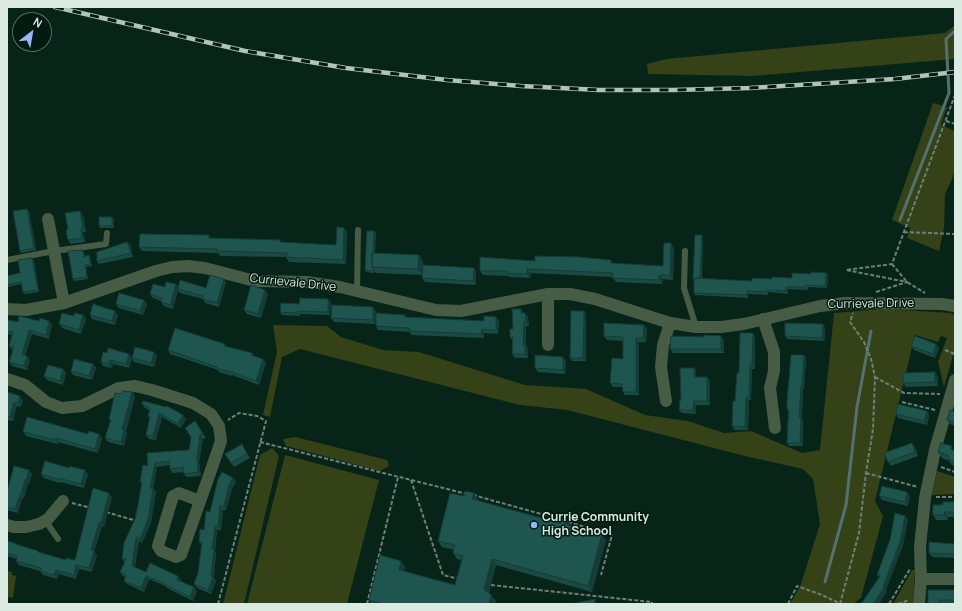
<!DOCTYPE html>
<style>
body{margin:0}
#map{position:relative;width:962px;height:611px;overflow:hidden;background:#072418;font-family:Manrope,sans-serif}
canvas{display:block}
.frame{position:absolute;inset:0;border:8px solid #dbebe2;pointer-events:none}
.north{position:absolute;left:12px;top:12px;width:40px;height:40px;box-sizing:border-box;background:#001a0f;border:1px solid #586e63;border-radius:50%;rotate:31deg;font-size:11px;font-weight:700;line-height:16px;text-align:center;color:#dbebe2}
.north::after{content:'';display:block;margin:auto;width:14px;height:18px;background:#95b6fd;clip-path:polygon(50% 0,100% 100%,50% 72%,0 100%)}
</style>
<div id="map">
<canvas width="962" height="611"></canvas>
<div class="frame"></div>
<div class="north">N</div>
</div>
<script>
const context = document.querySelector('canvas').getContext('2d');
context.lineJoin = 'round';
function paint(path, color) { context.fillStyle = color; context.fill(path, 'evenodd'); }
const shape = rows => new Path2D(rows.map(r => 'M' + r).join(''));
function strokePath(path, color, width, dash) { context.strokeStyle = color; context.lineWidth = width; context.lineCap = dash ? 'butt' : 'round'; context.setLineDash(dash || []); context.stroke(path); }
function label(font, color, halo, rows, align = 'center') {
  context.font = font + ' Manrope,sans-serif'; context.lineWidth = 3; context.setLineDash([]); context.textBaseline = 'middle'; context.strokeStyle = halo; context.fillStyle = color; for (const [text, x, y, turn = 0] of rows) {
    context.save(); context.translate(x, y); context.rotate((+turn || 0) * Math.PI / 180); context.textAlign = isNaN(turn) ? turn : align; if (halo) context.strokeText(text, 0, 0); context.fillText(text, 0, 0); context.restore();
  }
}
const green = shape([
 [955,25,955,59,753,76,648,74,647,64,666,59,945,33],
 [933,103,947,107,941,125,955,131,955,169,952,179,945,194,944,228,939,251,907,238,910,228,892,220],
 [884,309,951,313,955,315,955,349,944,387,938,362,947,338,941,336,938,342,915,335,875,501,883,516,861,598,853,604,790,604,801,584,820,524,813,479,803,469,745,456,567,410,520,405,300,349,282,357,270,417,263,415,277,352,273,325,327,326,341,337,383,350,419,352,525,385,586,389,645,415,688,421,724,433,751,431,802,453,820,450,834,313],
 [295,437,387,460,389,466,380,471,286,446,283,439],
 [272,448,279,456,244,604,223,604,260,455],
 [285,455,379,480,347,604,247,604],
 [937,471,955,477,955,494,932,495],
 [912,570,915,570,913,604,893,604],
 [7,571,12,572,12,575,16,576,13,598,7,597]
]);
const stream = shape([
 [900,220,949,93,946,39,955,31],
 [825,582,846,505,857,407,871,331]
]);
const path = shape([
 [946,121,955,124],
 [904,232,955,234],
 [892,264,907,282,925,293],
 [876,292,907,282,846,270,892,264,955,95],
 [945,350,955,354],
 [875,377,904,393,940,394],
 [902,402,935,410],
 [260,442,467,494],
 [941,467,955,472],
 [866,473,918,487],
 [411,480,443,575,459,579],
 [473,495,559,519],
 [936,497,955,497],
 [72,503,91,508],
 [106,512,137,521],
 [568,522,612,535,601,575],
 [491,585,652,602,652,604],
 [218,604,266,421,257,416,239,413,228,420],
 [367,604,398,477],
 [788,604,797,586,822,595,841,604],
 [840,604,859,533,866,473,873,429,875,377,871,359,864,342,850,322,853,313],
 [889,604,910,569],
 [898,604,909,600]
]);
const lane = shape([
 [685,251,684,288,696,327],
 [7,260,54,251,106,244,107,233],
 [357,291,358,230],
 [45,520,58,539]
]);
const street = shape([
 [48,219,64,303],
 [548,294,548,345],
 [7,309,26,310,64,303,156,271,172,267,188,266,205,268,255,281,307,282,340,287,436,310,461,311,548,294,570,294,595,299,670,323,696,327,721,327,744,324,820,306,845,303,942,304,955,306],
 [763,319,774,352,774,371,770,388,775,428],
 [7,379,25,385,46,402,62,408,82,406,119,388,135,386,152,390,193,403,211,414,219,426,221,441,210,473,181,555,176,557,161,551,158,546,173,496,179,493,200,501],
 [666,401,661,367,663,345,670,323],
 [7,525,14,527,26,527,39,524,48,519,63,501],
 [921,579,955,579],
 [919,604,921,579,920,547,925,498,935,450,955,380]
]);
const rail = shape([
 [55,7,245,51,346,68,447,80,521,86,599,90,674,90,750,88,895,79,955,72]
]);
const wall = shape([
 [29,211,36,250,21,253,20,251],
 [83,215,86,232,83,232,85,242,71,244,68,240,68,229],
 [112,217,114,219,114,228,100,228,99,226],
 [344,228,347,232,346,264,289,262,286,257,220,256,218,253,142,251,139,247,211,238,282,243,336,245],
 [374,231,376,233,375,253,419,255,423,261,423,265,474,268,476,272,476,285,425,282,422,278,422,275,376,273,374,271,374,273,367,272,365,270],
 [703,237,702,279,752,281,792,278,811,274,826,273,828,275,827,288,808,287,808,290,788,289,788,294,768,292,768,295,748,294,748,298,695,295,694,293,694,281,693,279],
 [127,242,130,245,133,257,99,264,97,261],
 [674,248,673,280,663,279,662,284,616,282,612,277,531,273,530,278,510,277,509,276,483,275,480,271,535,261,663,266],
 [82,250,84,252,85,256,89,255,90,257,92,266,86,267,88,279,74,281,73,279],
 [34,260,39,292,25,294,23,292,22,284,7,287,7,276,20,273],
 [226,282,219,307,205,303,203,299,180,293,178,290,173,309,164,306,161,302,161,301,153,298,150,294,165,287,206,288],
 [265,290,268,294,261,318,247,314,244,310],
 [331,302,330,315,300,314,300,316,282,315,280,312,299,304],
 [116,304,147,304,143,315,119,308],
 [521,309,523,313,525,313,528,317,529,326,526,326,526,345,528,349,528,358,515,358,512,354,513,341,510,337],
 [376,311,375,324,334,322,331,318],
 [584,311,586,314,586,361,572,361,570,358],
 [83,315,86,319,81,334,62,328,59,324],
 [90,315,118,315,115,325,92,319],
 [496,317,499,321,498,334,484,333,484,338,411,335,410,332,378,330,376,326,407,318,484,321],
 [49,321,52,325,49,339,32,334,25,356,30,360,27,370,12,366,9,362,13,350,12,350,9,346,12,335,8,334,7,333,7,324,18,322],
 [823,324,825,328,825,341,787,339,785,336],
 [644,325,647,329,646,342,639,342,639,395,625,395,623,392,622,387,613,387,610,383,623,359,623,341,607,340,604,336],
 [721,336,724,340,724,353,673,353,670,349],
 [755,337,755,369,752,369,751,400,749,400,748,430,735,430,732,426,735,401],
 [225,344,226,346,252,353,253,355,266,363,259,385,232,375,232,376,219,372,218,370,170,354,168,350],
 [911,346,939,348,935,358,914,350],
 [154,352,157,356,154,367,134,362,132,358],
 [129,354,132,358,129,368,113,364,112,368,103,366,101,362],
 [804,355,806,358,804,389,803,389,802,418,803,420,803,446,789,446,787,443,788,412,787,409],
 [563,357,566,361,565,374,538,372,535,368],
 [93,364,96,368,92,380,73,375,71,371],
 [694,368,696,371,696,377,707,377,710,381,710,405,696,405,696,414,682,413,679,410,681,400],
 [63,369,66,373,63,385,47,380,44,376],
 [938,376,938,386,906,387,903,383],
 [7,392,23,400,21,407,17,406,13,421,7,420],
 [132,392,135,396,126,432,127,434,124,446,108,442,105,438,110,421,109,419,122,394],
 [142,404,183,415,186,419,181,428,162,417,156,440,149,439,146,435,150,419,148,416,150,411,145,408],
 [955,412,955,426,950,424,947,420],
 [896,414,929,415,927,425,898,418],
 [195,421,206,438,203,439,199,462,201,476,187,477,184,474,184,472,172,473,170,469,169,465,157,467,153,488,156,492,151,523,142,543,139,541,135,567,146,572,181,580,180,581,194,587,197,591,193,601,167,588,165,586,149,579,144,592,127,584,124,581,125,577,123,576,120,572,125,563,122,559,135,519,138,505,142,485,140,482,148,466,147,453,189,450],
 [23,432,88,434,102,438,98,453,58,442,58,444,26,436],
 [915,447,918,456,891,466,888,462],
 [244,448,250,458,234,467,231,463],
 [955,450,955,466,952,465,949,461,942,458,938,452],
 [29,470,32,474,29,484,28,483,24,498,22,498,18,513,7,510,7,492],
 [41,474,88,474,84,488,60,482,60,483,44,478],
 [233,478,236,482,232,489,226,510,223,510,221,530,217,530,215,551,216,553,214,578,216,581,211,594,197,588,194,584,198,573,202,545,199,542,204,530],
 [464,496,478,499,478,501,556,522,571,525,570,526,602,534,606,540,592,592,496,565,489,593,491,595,496,601,495,604,371,604,369,600,405,567,404,571,455,585,461,560,457,559,453,553,454,550,442,547,438,541],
 [879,496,910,496,908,506,882,500],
 [112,497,104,527,102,526,94,552,97,555,92,572,79,569,76,579,59,574,57,579,43,575,40,571,19,565,16,561,17,559,7,556,7,541,15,543,16,545,38,551,39,552,66,560,75,560],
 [955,502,955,517,948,517,948,520,936,520,933,515,943,505],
 [955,544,955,558,932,557,929,553],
 [955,590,955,604,928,604]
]);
const shadedWall = shape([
 [27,209,29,211,36,250,34,248],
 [80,211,83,215,86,232,83,228],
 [112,217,114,219,114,228,112,226],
 [81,228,83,232,85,242,82,238],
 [344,228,347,232,346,264,343,260],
 [374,231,376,233,374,267,373,267],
 [702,235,703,237,701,281,700,279],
 [127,242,130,245,133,257,131,253],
 [671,243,674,248,673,280,670,275],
 [89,255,90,257,92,266,90,264],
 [419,255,423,261,422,275,418,269],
 [32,258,34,260,39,292,38,290],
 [85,265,86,267,88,279,87,277],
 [474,268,476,272,476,285,473,281],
 [527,269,531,273,530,278,527,274],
 [826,273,828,275,827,288,825,286],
 [659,275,663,279,662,284,659,280],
 [224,279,226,282,219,307,217,303],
 [176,284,179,288,173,309,170,305],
 [786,287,788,289,788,294,786,291],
 [265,290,268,294,261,318,258,314],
 [747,291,748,294,748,298,747,295],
 [328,299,331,302,330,315,328,312],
 [144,300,147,304,143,315,140,311],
 [373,307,376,311,375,324,373,320],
 [115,311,118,315,115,325,112,321],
 [584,311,586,314,586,361,583,358],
 [525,313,528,317,529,326,526,322],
 [83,315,86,319,81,334,79,330],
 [496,317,499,321,498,334,496,330],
 [49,321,52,325,49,339,46,335],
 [524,322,526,326,526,345,528,349,528,358,525,354,523,345],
 [823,324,825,328,825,341,822,338],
 [644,325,647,329,646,342,643,338],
 [482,329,484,333,484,338,481,334],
 [29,330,32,334,24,359,22,355],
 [753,333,755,337,755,369,752,365],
 [721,336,724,340,724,353,721,349],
 [636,338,639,342,639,395,636,392],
 [936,344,939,348,935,358,933,354],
 [154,352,157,356,154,367,151,363],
 [129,354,132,358,129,368,126,364],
 [804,355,806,358,804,389,802,386],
 [27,356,30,360,27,370,24,366],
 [563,357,566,361,565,374,563,370],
 [263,359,266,363,259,385,256,381],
 [110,360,113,364,112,368,109,364],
 [93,364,96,368,92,380,89,376],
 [750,365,752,369,751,400,749,397],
 [694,368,696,371,696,380,694,377],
 [63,369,66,373,63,385,60,381],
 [935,372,938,376,938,386,935,382],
 [707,377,710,381,710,405,707,401],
 [801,386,803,389,802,418,803,420,803,446,800,443,799,417],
 [132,392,135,396,126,432,127,434,124,446,121,442,122,429],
 [20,396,23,400,21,407,18,403],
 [746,397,749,400,748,430,745,427],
 [694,401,696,405,696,414,693,410],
 [14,402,17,406,13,421,10,417],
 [927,411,929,415,927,425,924,421],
 [159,413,162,417,156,440,153,436],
 [183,415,186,419,181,428,178,424],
 [99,434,102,438,98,453,95,449],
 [200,435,203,439,199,462,201,476,198,472,197,458],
 [56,438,58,442,58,444,55,440],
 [912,443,915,447,918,456,915,452],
 [155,463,157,467,153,492,150,488],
 [29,470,32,474,29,484,26,480],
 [85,470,88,474,84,488,81,484],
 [233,478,236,482,232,489,226,510,224,506,229,485],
 [25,479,28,483,24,498,21,494],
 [153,488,156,492,151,523,142,543,140,539],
 [907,492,910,496,908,506,905,502],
 [109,493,112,497,104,527,101,523],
 [474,493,478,499,477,505,472,499],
 [20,494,22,498,18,513,15,509],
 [220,506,223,510,221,530,218,526],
 [944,512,948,517,948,520,944,515],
 [905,516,908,520,903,546,886,590,887,592,879,604,873,604,883,587],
 [566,519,571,525,569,530,565,524],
 [99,522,102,526,94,552,97,555,92,572,89,568,91,550],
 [215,526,217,530,215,551,216,553,214,578,216,581,211,594,208,590,211,576,212,549],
 [602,534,606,540,592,592,588,586],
 [136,537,139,541,134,570,132,566],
 [492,559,496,565,488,595,484,589],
 [401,561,405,567,403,576,399,570],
 [76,565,79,569,76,579,74,575],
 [56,570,59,574,57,579,54,575],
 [146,576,149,579,144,592,141,588],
 [178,576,181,580,179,584,177,580],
 [194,587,197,591,193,601,190,597],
 [491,595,496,601,495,604,489,604]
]);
const building = shape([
 [27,209,34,248,20,251,13,211,27,209],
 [80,211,83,228,81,228,82,238,68,240,66,230,68,229,65,213,80,211],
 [99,217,112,217,112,226,99,226,99,217],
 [337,227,344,228,343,260,286,257,287,253,217,251,217,249,139,247,140,234,209,235,209,238,280,240,280,242,336,245,337,227],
 [367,231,374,231,373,253,372,253,372,267,373,269,373,271,365,270,367,231],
 [695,235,702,235,700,278,693,279,695,235],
 [127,242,131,253,97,261,97,252,127,242],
 [664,243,671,243,670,275,659,275,659,280,612,278,613,273,527,269,527,274,507,273,507,271,480,271,480,257,535,261,535,256,578,257,611,260,611,263,663,266,664,243],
 [82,250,84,257,89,255,90,264,85,265,87,277,73,279,68,251,82,250],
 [372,253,419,255,418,269,372,267,372,253],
 [32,258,38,290,23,292,21,282,7,285,7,276,20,273,18,260,32,258],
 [423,265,474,268,473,281,422,278,423,265],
 [811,272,826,273,825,286,806,285,806,287,786,287,786,291,767,290,766,292,747,291,747,295,694,293,694,278,752,281,752,278,772,279,772,277,792,278,792,273,811,274,811,272],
 [210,275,224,279,217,303,203,299,203,296,178,289,180,280,206,288,210,275],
 [166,282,176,284,170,305,161,302,162,298,150,294,153,284,165,287,166,282],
 [251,285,265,290,258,314,244,310,251,285],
 [119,293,144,300,140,311,116,304,119,293],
 [300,298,328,299,328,312,297,311,297,313,280,312,281,303,299,304,300,298],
 [93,304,115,311,112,321,90,315,93,304],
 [332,305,373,307,373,320,331,318,332,305],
 [512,309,521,309,521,313,525,313,526,322,524,322,523,345,525,345,525,354,512,354,513,337,510,337,510,329,513,329,512,309],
 [571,311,584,311,583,358,570,358,571,311],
 [62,313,74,316,75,313,83,315,79,330,59,324,62,313],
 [376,313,405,315,405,317,484,321,484,316,496,317,496,330,482,329,481,334,409,331,409,328,376,326,376,313],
 [19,316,39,321,40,318,49,321,46,335,29,330,22,355,27,356,24,366,9,362,14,347,9,346,13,332,7,331,7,324,8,320,18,322,19,316],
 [604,323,644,325,643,338,636,338,636,392,623,392,622,384,610,383,612,358,623,359,623,337,604,336,604,323],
 [785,323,823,324,822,338,785,336,785,323],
 [175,328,225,344,224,346,252,353,251,355,263,359,256,381,229,371,229,372,217,368,217,367,168,350,175,328],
 [740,333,753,333,752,365,750,365,749,397,746,397,745,427,732,426,733,401,735,401,737,373,739,373,740,333],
 [704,335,721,336,721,349,670,349,671,336,704,337,704,335],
 [915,336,936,344,933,354,911,346,915,336],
 [135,347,154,352,151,363,132,358,135,347],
 [108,348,129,354,126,364,110,360,109,364,101,362,103,352,107,353,108,348],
 [535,355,563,357,563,370,535,368,535,355],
 [791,355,804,355,802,386,801,386,799,417,801,417,800,443,787,443,789,409,787,409,787,402,791,355],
 [74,359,93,364,89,376,71,371,74,359],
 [48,365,63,369,60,381,44,376,48,365],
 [680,368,694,368,694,377,707,377,707,401,694,401,693,410,679,410,680,400,681,400,680,368],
 [935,372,935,382,903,383,903,373,935,372],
 [123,391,132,392,122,429,124,430,121,442,105,438,111,420,109,419,115,393,122,394,123,391],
 [7,392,20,396,18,403,14,402,10,417,7,416,7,392],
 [143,401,166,407,167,406,183,415,178,424,159,413,153,436,146,435,150,417,148,416,150,408,142,404,143,401],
 [898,404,927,411,924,421,896,414,898,404],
 [950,410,955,412,955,423,947,420,950,410],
 [27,417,88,434,89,431,99,434,95,449,56,438,55,440,23,432,27,417],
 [195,421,203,434,200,435,197,458,198,472,184,474,183,467,170,469,169,461,155,463,150,488,153,488,148,519,140,539,136,537,132,566,146,572,150,563,178,576,177,580,194,587,190,597,164,584,164,583,146,576,141,588,124,581,126,575,120,572,126,559,122,559,124,543,135,519,138,505,142,482,140,482,143,465,148,466,147,453,189,450,191,437,185,428,195,421],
 [912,443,915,452,888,462,884,453,912,443],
 [941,443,952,446,951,449,955,451,955,462,948,459,949,456,938,452,941,443],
 [242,444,247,454,231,463,225,454,242,444],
 [45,461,69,468,69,466,85,470,81,484,58,478,57,479,41,474,45,461],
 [14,466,29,470,26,480,25,479,21,494,20,494,15,509,7,507,7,492,14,466],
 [222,472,233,478,229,485,224,506,220,506,218,526,215,526,212,549,214,549,211,576,213,577,208,590,194,584,198,573,202,542,199,542,200,529,204,530,206,511,210,512,218,479,222,472],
 [882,486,907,492,905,502,879,496,882,486],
 [93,488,109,493,101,523,99,522,91,550,94,551,89,568,76,565,74,575,56,570,54,575,40,571,41,568,16,561,17,556,7,553,7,541,15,543,15,544,38,551,38,552,66,560,66,558,75,560,93,488],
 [466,491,474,493,472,499,556,522,558,517,566,519,565,524,602,534,588,586,492,559,484,589,491,595,489,604,384,604,369,600,380,555,401,561,399,570,455,585,463,556,453,553,455,545,438,541,450,493,464,496,466,491],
 [943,502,955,502,955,512,944,512,944,515,933,515,933,505,943,505,943,502],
 [895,513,905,516,900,542,883,587,884,588,873,604,861,604,880,576,877,575,890,540,895,513],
 [929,542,955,544,955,554,929,553,929,542],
 [928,590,955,590,955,600,939,600,939,604,928,604,928,590],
 [595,599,595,604,570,604,595,599]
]);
const markers = [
 [534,525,4,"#95b6fd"]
];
const streetNames = [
 ["Currievale Drive",293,283,6],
 ["Currievale Drive",871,304,-1]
];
const poiNames = [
 ["Currie Community",542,518],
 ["High School",542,532]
];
paint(green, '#354116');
strokePath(stream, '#54706f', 3);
strokePath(path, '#6b8278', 2, [4, 2]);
strokePath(lane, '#465c45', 6);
strokePath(street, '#465c45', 12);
strokePath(rail, '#b1c4ba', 4.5);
strokePath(rail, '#001a0f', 3, [9]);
paint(wall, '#1a4a44');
paint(shadedWall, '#153c37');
paint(building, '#1e564f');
strokePath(building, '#153c37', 1);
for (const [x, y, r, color] of markers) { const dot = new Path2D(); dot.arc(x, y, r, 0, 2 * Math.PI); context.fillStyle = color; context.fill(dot); strokePath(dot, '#001a0f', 1.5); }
label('12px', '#dbebe2', '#001a0f', streetNames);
label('bold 12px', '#dbebe2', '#001a0f', poiNames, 'left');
</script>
